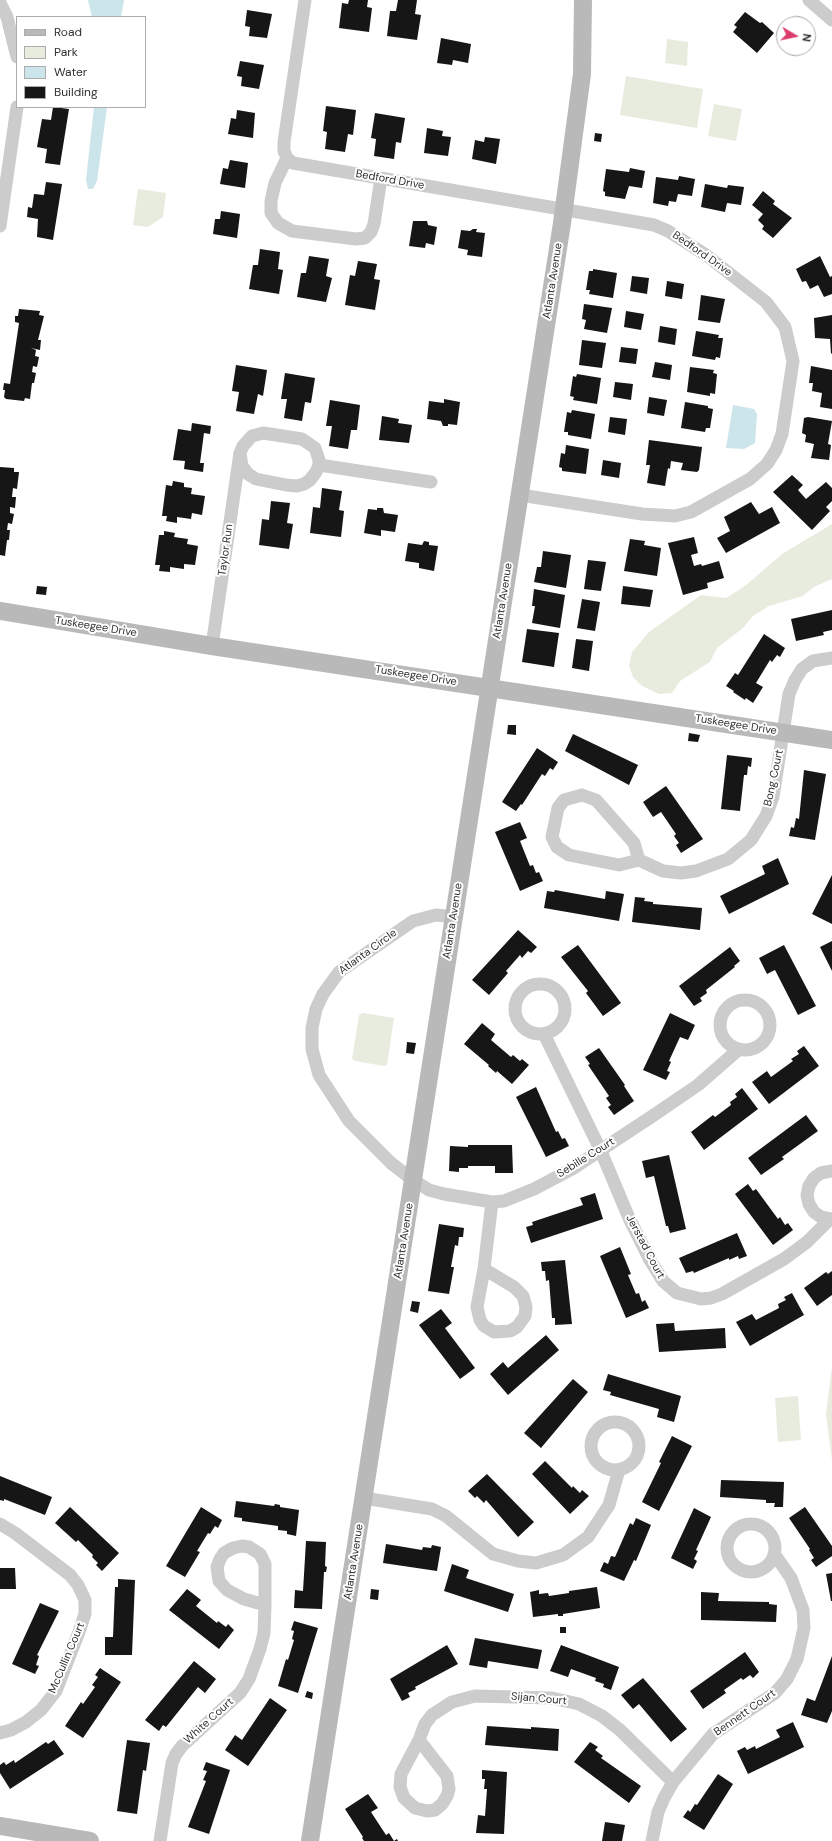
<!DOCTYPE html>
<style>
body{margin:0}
#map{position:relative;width:832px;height:1841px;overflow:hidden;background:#fff;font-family:"DM Sans",sans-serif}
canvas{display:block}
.legend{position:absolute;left:16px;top:16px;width:130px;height:92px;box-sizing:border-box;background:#fff;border:1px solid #acacac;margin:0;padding:5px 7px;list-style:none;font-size:12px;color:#2f2f2f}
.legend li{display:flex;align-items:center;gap:8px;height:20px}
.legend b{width:20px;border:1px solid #acacac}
.north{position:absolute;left:776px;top:16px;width:40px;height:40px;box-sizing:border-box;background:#fff;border:1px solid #acacac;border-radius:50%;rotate:99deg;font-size:11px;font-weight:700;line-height:16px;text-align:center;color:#2f2f2f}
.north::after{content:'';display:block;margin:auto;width:14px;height:18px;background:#dc3c6c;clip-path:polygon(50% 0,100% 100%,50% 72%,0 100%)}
</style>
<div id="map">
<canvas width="832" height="1841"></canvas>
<ul class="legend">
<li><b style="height:5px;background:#b9b9b9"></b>Road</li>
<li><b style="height:11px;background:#e8ecde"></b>Park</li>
<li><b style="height:11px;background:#cbe5ea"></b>Water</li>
<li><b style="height:11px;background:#161616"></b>Building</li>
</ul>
<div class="north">N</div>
</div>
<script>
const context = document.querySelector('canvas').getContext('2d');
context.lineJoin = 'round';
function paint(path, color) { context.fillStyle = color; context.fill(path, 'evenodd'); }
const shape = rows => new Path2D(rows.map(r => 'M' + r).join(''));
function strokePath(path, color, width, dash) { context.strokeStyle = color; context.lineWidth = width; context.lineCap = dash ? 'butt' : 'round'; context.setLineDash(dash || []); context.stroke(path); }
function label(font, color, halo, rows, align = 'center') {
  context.font = font + ' "DM Sans",sans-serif'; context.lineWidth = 4; context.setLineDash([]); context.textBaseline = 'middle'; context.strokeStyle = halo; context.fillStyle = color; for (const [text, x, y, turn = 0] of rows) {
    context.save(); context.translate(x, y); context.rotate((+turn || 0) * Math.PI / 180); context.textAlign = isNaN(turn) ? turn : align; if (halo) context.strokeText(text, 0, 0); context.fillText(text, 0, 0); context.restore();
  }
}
const green = shape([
 [667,39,688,42,687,66,665,63],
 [626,76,703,89,697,128,620,115],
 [714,104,742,109,736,141,708,136],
 [138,189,166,193,163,217,148,227,133,225],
 [832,524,832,579,814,587,803,596,769,606,753,616,743,628,717,648,710,662,680,681,672,693,659,694,642,686,633,677,629,666,632,652,649,632,701,595,726,598,745,586,782,554],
 [363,1013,394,1018,387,1065,384,1066,355,1061,352,1059,359,1015],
 [832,1367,832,1460,826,1414],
 [798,1396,801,1440,778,1442,775,1398]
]);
const water = shape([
 [88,0,124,0,121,17,92,17],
 [94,107,107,107,97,181,93,189,88,189,86,180],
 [733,405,754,409,757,414,755,443,744,449,726,448]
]);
const building = shape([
 [349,0,368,0,367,7,372,8,369,32,339,28,342,3,348,4],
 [398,0,417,0,415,14,421,15,417,40,387,36,390,11,396,11],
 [247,10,272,14,267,38,249,36,250,27,245,26],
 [745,12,760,23,762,22,774,33,757,53,733,32,737,27,734,25],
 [441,38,471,44,468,63,453,60,452,65,437,63],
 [240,61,264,65,259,89,241,86,242,77,237,76],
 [326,106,356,110,353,135,348,134,345,152,325,149,327,132,323,131],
 [53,107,69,109,60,165,45,163,47,149,37,147,42,119,51,120],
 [237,110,255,113,253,138,228,134,231,118,236,119],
 [375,113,405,118,401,143,396,142,394,159,374,156,376,139,371,138],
 [427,128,443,131,442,136,451,137,448,156,424,153],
 [595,133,602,134,601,142,594,141],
 [485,137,500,139,496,164,472,159,475,140,484,142],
 [230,160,248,163,245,188,220,184,223,168,228,169],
 [630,168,645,171,642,188,629,186,625,199,605,196,605,192,603,191,606,169,629,172],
 [679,176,695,179,692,196,678,194,676,202,669,201,668,206,653,203,656,177,678,180],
 [46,182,62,184,53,240,37,237,38,219,27,217,28,207,32,208,34,194,44,195],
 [705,184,727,188,728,185,744,187,741,205,727,203,725,212,701,207],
 [763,191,775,201,773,204,792,218,773,238,762,229,764,226,758,220,763,214,752,205],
 [221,211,240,214,237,238,213,234,215,219,220,219],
 [413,221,427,221,428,225,437,227,434,245,426,243,425,248,409,246],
 [473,229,477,229,476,232,485,233,482,257,467,255,468,250,458,248,461,230,470,231],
 [260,249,280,252,278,269,283,270,279,294,249,289,253,265,258,265],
 [309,256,329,259,326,276,332,278,326,302,297,297,301,273,306,273],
 [820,256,830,277,832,276,832,294,824,297,818,285,810,289,806,281,802,282,796,269],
 [358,261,377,264,374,279,380,280,375,310,345,305,350,275,355,276],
 [593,269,617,273,613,298,589,294,590,290,586,290,589,271,593,271],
 [632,276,649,278,647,294,630,291],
 [667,281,684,284,682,299,665,296],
 [701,295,725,299,720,323,698,320],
 [584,304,612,308,607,333,584,329,586,320,582,319],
 [19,309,40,311,39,315,44,316,38,340,41,340,40,350,31,348,36,350,35,356,39,357,37,367,33,366,32,372,36,373,34,383,32,383,30,399,25,398,24,401,6,399,4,397,5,390,3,390,4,383,10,384,19,323,15,322,15,316,18,316],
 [626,311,644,314,641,330,624,327],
 [832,315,832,353,831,354,830,339,815,338,814,318],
 [660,326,677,329,675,345,658,342],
 [696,331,719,335,718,338,723,338,720,358,716,357,715,360,692,356],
 [582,340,606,343,602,368,579,365],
 [621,347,638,349,636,364,619,362],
 [655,362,672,365,670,380,652,377],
 [236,365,267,370,263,396,258,394,254,414,236,411,239,392,232,391],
 [811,366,832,370,832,409,820,407,822,393,812,391,813,383,809,383],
 [690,367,714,370,713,373,717,374,715,394,710,393,710,396,687,392],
 [285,373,315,378,311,403,305,402,302,421,284,418,287,399,281,399],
 [577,374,601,378,597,404,573,400,574,397,570,396,573,376,576,377],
 [615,382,633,384,631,400,613,397],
 [649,397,667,400,664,416,647,413],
 [444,399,460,402,457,425,448,424,448,426,443,426,441,421,427,419,429,401,444,403],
 [330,400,360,405,357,430,351,430,348,449,329,446,332,426,326,426],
 [685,402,708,406,708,408,713,409,710,428,706,428,705,432,681,428],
 [572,410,595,414,591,439,568,435,568,432,564,432,567,412,571,413],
 [382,416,399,419,398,423,412,425,409,443,379,440],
 [610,417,627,419,625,435,608,432],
 [808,417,832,421,828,444,831,445,829,460,811,458,814,444,805,442,806,435,802,433,804,418],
 [192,423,211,426,210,434,204,433,200,463,204,463,203,472,184,469,185,461,173,460,178,429,191,431],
 [649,440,702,447,699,470,697,472,681,470,683,463,671,461,670,469,668,468,665,486,647,483,650,465,646,465],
 [566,445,589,449,586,474,562,471,562,468,559,467,561,453,565,454],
 [603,460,621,463,619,478,601,475],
 [0,467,14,468,14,472,19,472,17,489,13,488,12,497,16,497,15,508,10,507,10,513,14,514,12,524,8,523,7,530,10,530,9,540,7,540,5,556,0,555],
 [792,475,803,485,798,490,806,499,826,482,832,488,832,501,826,507,830,511,812,530,773,492],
 [173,481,184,483,184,487,192,488,191,494,205,496,202,515,192,513,191,519,177,517,177,523,166,521,167,516,162,516,166,485,172,486],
 [322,488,342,491,339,510,344,511,341,537,310,533,313,507,320,508],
 [271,501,290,503,287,523,293,524,289,549,259,545,262,519,269,520],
 [751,502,759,514,772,507,780,523,726,553,717,538,730,531,724,517],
 [377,508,383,508,384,513,398,515,395,532,381,530,381,536,364,533,368,509,377,510],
 [164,531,175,533,174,537,188,539,187,544,198,546,195,565,184,564,184,569,170,567,170,572,159,571,160,565,155,565,159,535,164,535],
 [694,537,698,553,691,555,694,566,701,564,702,566,719,561,724,578,707,583,708,588,683,595,668,543],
 [630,539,645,541,644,545,661,548,657,576,624,571],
 [424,541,429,542,429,545,438,546,434,571,419,568,419,563,405,561,408,543,422,545],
 [543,551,571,555,566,588,534,582,537,567,541,567],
 [588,560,606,562,601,591,584,589],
 [37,586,47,587,46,595,36,594],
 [623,586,653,590,650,607,621,604],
 [534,589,565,595,560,628,532,623,535,606,532,606],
 [582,599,600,602,595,631,577,628],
 [832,610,832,630,823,632,824,635,796,641,791,619],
 [527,629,559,633,554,667,522,662],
 [764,634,785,648,780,657,777,655,772,662,770,660,756,683,763,687,753,703,746,698,745,700,733,692,734,691,726,686,735,673,738,675],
 [576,639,593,641,589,671,572,668],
 [508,725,516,725,516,735,507,734],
 [689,733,700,735,698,742,688,741],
 [573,734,638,765,629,785,565,751],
 [537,748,558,762,553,770,550,768,545,776,542,774,522,805,521,804,516,811,502,802],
 [727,755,752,758,751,767,748,766,747,775,744,775,740,811,721,809],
 [804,770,826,774,815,840,789,836,791,827,794,828,796,818,799,819],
 [666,786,703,839,681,853,676,845,679,843,674,836,676,834,661,812,653,817,643,802],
 [520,822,527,838,520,841,530,866,533,865,536,873,539,872,543,881,520,891,495,832],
 [778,858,789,884,729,914,720,896,765,874,762,866],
 [832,875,832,924,812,914],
 [555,890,605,899,606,891,624,894,619,921,544,908,547,891,554,892],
 [635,897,645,898,644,901,653,902,653,904,702,908,700,930,632,922],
 [518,930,537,947,531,953,528,951,522,958,520,955,506,971,508,973,489,995,472,980],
 [832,941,832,971,820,947],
 [578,945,621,1003,603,1016,586,993,588,991,561,957],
 [784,945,816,1006,798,1015,775,970,767,974,759,958],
 [730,947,740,961,734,966,735,967,706,990,707,993,700,998,702,1001,694,1006,679,986],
 [670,1013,695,1025,688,1040,680,1037,669,1061,671,1062,667,1071,670,1072,666,1080,643,1070],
 [482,1023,495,1034,491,1040,511,1057,513,1055,520,1061,522,1059,529,1065,512,1084,497,1071,496,1073,488,1066,489,1065,464,1044],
 [407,1042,416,1043,414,1054,406,1053],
 [804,1046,819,1066,769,1104,752,1082,767,1071,771,1077,793,1061,791,1059,799,1054,797,1051],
 [599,1048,625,1085,624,1086,634,1101,614,1115,608,1107,611,1105,606,1098,609,1096,588,1065,590,1064,585,1057],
 [536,1087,556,1132,558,1131,562,1139,565,1138,569,1146,546,1157,516,1097],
 [742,1088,758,1109,704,1150,691,1132,713,1115,715,1117,731,1105,730,1102,737,1097,735,1094],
 [806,1115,818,1131,782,1157,784,1159,761,1175,748,1158],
 [468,1145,512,1145,513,1173,495,1173,495,1166,468,1166,468,1168,459,1168,459,1172,449,1171,450,1146,468,1147],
 [669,1155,686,1229,670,1233,668,1226,666,1226,654,1176,646,1178,642,1161],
 [748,1184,753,1191,756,1189,778,1219,780,1217,785,1225,788,1223,793,1230,773,1245,735,1194],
 [595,1193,603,1219,531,1243,526,1227,533,1225,532,1222,583,1205,580,1198],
 [439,1224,464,1228,463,1237,459,1237,458,1246,455,1245,451,1267,454,1267,449,1294,428,1291],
 [737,1233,747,1256,739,1259,738,1256,729,1260,729,1258,694,1273,693,1271,686,1273,679,1258],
 [620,1247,631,1274,628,1275,636,1294,639,1293,642,1302,645,1300,649,1308,626,1318,600,1256],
 [565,1260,572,1324,555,1325,555,1318,552,1318,549,1280,546,1281,545,1271,542,1271,541,1262],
 [832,1271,832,1295,817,1306,804,1288,826,1272,828,1274],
 [792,1293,804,1315,750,1346,736,1322,752,1314,756,1320,779,1308,778,1304,786,1300,784,1297],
 [412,1301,420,1302,418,1313,410,1311],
 [441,1309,452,1323,445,1328,475,1368,460,1379,419,1325],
 [674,1323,675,1331,725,1328,726,1348,659,1352,656,1324],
 [546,1335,559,1350,508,1395,490,1374,503,1362,508,1368],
 [608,1374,681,1396,674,1422,657,1417,659,1409,610,1395,611,1392,603,1390],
 [573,1379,588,1392,541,1448,524,1433],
 [672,1436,692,1446,659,1511,642,1502,661,1463,659,1462],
 [545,1461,572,1488,573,1486,580,1493,582,1490,589,1496,570,1514,532,1474],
 [487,1474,534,1522,518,1537,486,1500,484,1503,477,1496,475,1498,468,1491],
 [0,1476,52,1497,45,1515,4,1499,4,1501,0,1500],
 [721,1480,784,1482,783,1507,774,1507,775,1503,766,1503,766,1500,720,1497],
 [236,1501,274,1506,275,1504,280,1505,280,1507,299,1510,296,1536,287,1534,287,1531,278,1530,278,1526,242,1521,242,1518,234,1517],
 [70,1507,119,1553,102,1571,96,1565,98,1563,92,1557,93,1555,78,1540,76,1542,55,1523],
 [201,1507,222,1520,218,1528,215,1526,210,1534,208,1533,197,1551,200,1552,185,1577,166,1566],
 [805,1507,832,1546,832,1556,816,1567,811,1560,814,1558,809,1550,810,1549,789,1518],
 [694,1508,711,1517,696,1550,698,1551,694,1559,697,1561,693,1569,671,1558],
 [636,1518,651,1525,636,1561,634,1560,624,1581,600,1571,604,1562,608,1564,611,1556,615,1557,630,1523,633,1525],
 [306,1541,326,1542,325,1566,327,1567,326,1572,324,1572,322,1609,294,1608,295,1590,303,1591],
 [386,1544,422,1550,423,1547,431,1548,432,1545,441,1547,437,1571,383,1563],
 [452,1564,469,1570,466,1578,514,1594,508,1612,444,1591],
 [0,1568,15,1568,16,1589,0,1589],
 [832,1573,832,1601,831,1601,826,1574],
 [118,1579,135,1580,132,1655,105,1655,105,1637,113,1637,115,1587,118,1587],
 [597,1587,600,1608,563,1614,563,1616,558,1616,558,1614,533,1617,530,1592,539,1590,539,1594,548,1593,549,1596,569,1593,569,1591],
 [187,1589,201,1600,196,1606,217,1623,218,1621,226,1627,228,1624,234,1630,219,1649,169,1610],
 [371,1589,379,1590,378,1600,370,1599],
 [701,1592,719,1593,718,1601,769,1602,769,1604,777,1605,776,1622,701,1620],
 [40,1603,59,1611,37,1655,39,1656,36,1665,39,1666,35,1674,12,1664],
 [294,1621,318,1628,298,1693,278,1686,286,1659,288,1660,294,1640,292,1639,294,1631,291,1630],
 [560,1627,566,1627,566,1633,560,1633],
 [475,1638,542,1650,538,1669,488,1661,487,1668,469,1665],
 [447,1645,458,1664,415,1687,416,1689,408,1693,410,1697,402,1701,390,1679],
 [561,1645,619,1667,611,1690,603,1687,604,1684,595,1681,596,1678,571,1669,568,1677,550,1671],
 [745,1652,759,1672,753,1678,750,1675,743,1680,741,1678,724,1690,726,1693,703,1709,690,1691],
 [832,1656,832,1711,827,1723,801,1715,807,1698,815,1701],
 [194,1661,216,1679,205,1693,198,1687,166,1727,163,1725,159,1731,145,1720],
 [100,1668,121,1682,83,1738,65,1726,81,1702,83,1704,95,1687,92,1685,98,1677,95,1675],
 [643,1678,687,1729,671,1742,639,1704,633,1709,621,1695],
 [307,1691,313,1693,312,1699,305,1697],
 [270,1698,287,1710,248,1766,225,1750,235,1735,242,1740],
 [793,1722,804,1747,748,1774,737,1751,745,1747,747,1750,755,1746,756,1749,780,1737,776,1730],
 [487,1726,531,1729,531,1727,559,1729,558,1751,485,1745],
 [54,1740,64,1754,10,1789,0,1773,0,1765,4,1762,6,1765,14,1760,15,1763,46,1742,48,1744],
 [127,1740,150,1743,146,1771,143,1770,137,1814,117,1811],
 [590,1742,598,1747,595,1750,603,1756,601,1758,641,1786,629,1803,574,1762],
 [206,1762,230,1770,209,1834,188,1827,206,1781,203,1780,207,1771,203,1770],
 [482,1770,507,1772,504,1834,476,1833,478,1815,485,1816,487,1789,484,1789,485,1779,482,1779],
 [718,1774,733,1784,704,1830,683,1817,688,1810,690,1812,695,1804,697,1805],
 [368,1794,378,1808,371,1812,386,1835,389,1833,394,1841,397,1839,398,1841,364,1841,362,1838,363,1837,345,1809],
 [605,1822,625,1825,622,1841,602,1841]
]);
const street = shape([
 [305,0,284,142,284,151,287,158,293,163,654,225,668,231,706,255,766,302,785,327,793,361,782,434,776,450,767,464,750,479,691,512,675,516,642,514,520,495],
 [809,0,832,20],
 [0,3,7,17,17,57],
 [287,158,275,183,271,201,271,213,278,223,292,231,356,239,365,238,371,232,374,224,381,178],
 [0,226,17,107],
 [319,465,431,482],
 [212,646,240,453,243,446,252,436,263,433,302,439,315,448,319,460,319,465,316,472,310,480,304,484,297,486,286,485,256,479,248,474,242,466,240,453],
 [582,795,596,800,634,843,639,860,619,865,569,855,557,847,552,837,558,808,564,800,582,795],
 [639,860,663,871,681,873,696,871,728,859,751,840,766,816,773,797,789,694,795,680,802,669,813,661,832,658],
 [454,917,436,915,413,921,339,972,323,994,316,1009,312,1028,312,1049,319,1075,349,1121,391,1163,413,1180,429,1190,444,1194,492,1202,504,1201,534,1189,572,1169,651,1117,698,1085,738,1050],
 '515 1009a25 25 0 1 1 50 0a25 25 0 1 1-50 0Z',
 '720 1025a25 25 0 1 1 50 0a25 25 0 1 1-50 0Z',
 [544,1034,600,1149,629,1218,650,1260,663,1281,677,1293,701,1299,711,1298,722,1294,784,1259,807,1242,829,1220],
 [832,1171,821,1173,814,1178,809,1186,807,1195,809,1204,814,1212,821,1217,832,1219],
 [484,1269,514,1287,523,1296,526,1307,525,1316,517,1327,510,1331,494,1332,484,1326,480,1320,477,1307,484,1269],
 [484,1269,492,1202],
 '591 1446a24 24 0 1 1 48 0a24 24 0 1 1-48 0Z',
 [364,1498,432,1509,446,1516,493,1554,518,1561,536,1563,563,1555,588,1537,609,1505,619,1470],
 '727 1548a24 24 0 1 1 48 0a24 24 0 1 1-48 0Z',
 [0,1524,15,1533,70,1575,78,1585,85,1600,85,1614,79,1632,56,1691,41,1710,26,1722,11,1730,0,1733],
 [242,1546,249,1547,260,1554,265,1564,265,1605,244,1599,227,1590,219,1581,217,1567,220,1559,224,1553,233,1548,242,1546],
 [419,1740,425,1724,432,1715,452,1702,475,1696,552,1698,579,1704,602,1716,620,1730,673,1782],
 [419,1740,447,1776,449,1789,447,1796,442,1804,435,1810,427,1811,415,1808,404,1798,400,1787,401,1774,419,1740],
 [160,1841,172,1763,176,1754,182,1746,240,1693,249,1679,260,1649,264,1633,265,1605],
 [652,1841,658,1812,664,1798,673,1782,713,1734,775,1693,787,1679,797,1659,804,1628,803,1610,791,1578,775,1555]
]);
const secondary = shape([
 [0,611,212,646,832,740],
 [0,1826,90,1841],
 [310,1841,562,223,582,74,583,0]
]);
const streetNames = [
 ["Bedford Drive",390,180,10],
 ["Bedford Drive",702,254,35],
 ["Atlanta Avenue",553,281,-81],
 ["Taylor Run",226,550,-82],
 ["Atlanta Avenue",503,601,-81],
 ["Tuskeegee Drive",96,627,9],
 ["Tuskeegee Drive",416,676,9],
 ["Tuskeegee Drive",736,725,9],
 ["Bong Court",774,778,-78],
 ["Atlanta Avenue",453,921,-81],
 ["Atlanta Circle",368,952,-36],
 ["Sebille Court",586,1158,-32],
 ["Atlanta Avenue",404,1241,-81],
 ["Jerstad Court",645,1247,62],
 ["Atlanta Avenue",354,1562,-81],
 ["McCullin Court",67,1658,-67],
 ["Sijan Court",539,1699,5],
 ["Bennett Court",745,1713,-35],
 ["White Court",209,1721,-42]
];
paint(green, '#e8ecde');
paint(water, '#cbe5ea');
paint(building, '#161616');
strokePath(street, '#ccc', 13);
strokePath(secondary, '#b9b9b9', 18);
label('11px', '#2f2f2f', '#fff', streetNames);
</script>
